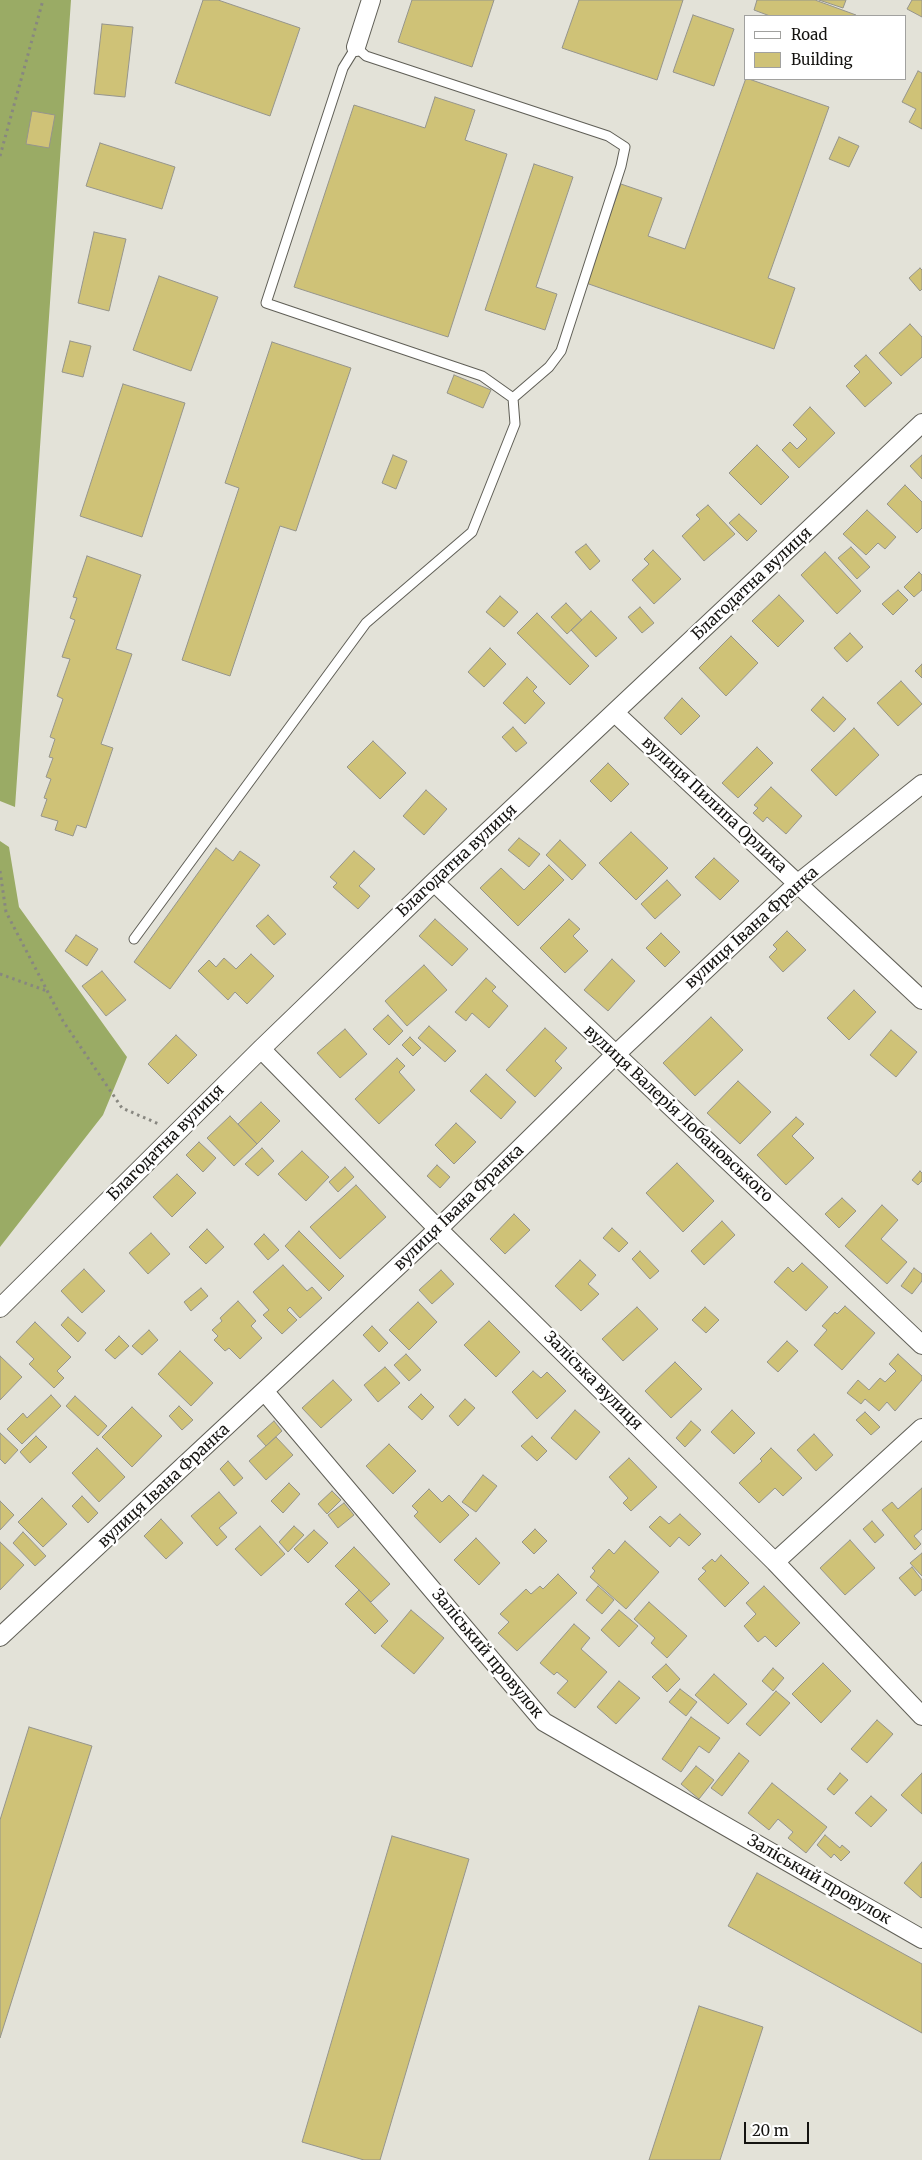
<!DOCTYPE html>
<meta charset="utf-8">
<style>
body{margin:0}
#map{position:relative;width:922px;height:2160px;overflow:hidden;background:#e3e2d8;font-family:Merriweather,serif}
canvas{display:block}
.legend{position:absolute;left:744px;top:15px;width:162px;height:65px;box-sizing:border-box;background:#fff;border:1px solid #a1a19f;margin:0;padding:6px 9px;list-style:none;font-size:15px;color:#141310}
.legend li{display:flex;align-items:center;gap:10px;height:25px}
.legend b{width:25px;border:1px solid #a1a19f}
.scale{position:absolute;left:744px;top:2122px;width:65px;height:22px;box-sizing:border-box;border:2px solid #141310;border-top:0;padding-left:6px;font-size:15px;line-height:18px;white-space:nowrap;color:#141310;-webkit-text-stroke:4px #fff;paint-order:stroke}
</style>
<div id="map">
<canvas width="922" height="2160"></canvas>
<ul class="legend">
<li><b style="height:6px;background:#fff"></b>Road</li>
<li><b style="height:14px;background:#cfc277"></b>Building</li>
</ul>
<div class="scale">20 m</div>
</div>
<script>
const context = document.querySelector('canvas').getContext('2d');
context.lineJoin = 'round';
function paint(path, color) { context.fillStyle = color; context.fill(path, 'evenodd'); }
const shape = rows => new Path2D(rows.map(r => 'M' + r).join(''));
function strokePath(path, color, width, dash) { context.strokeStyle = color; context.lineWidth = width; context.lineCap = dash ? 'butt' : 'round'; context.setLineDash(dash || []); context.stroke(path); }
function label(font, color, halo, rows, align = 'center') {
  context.font = font + ' Merriweather,serif'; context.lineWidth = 5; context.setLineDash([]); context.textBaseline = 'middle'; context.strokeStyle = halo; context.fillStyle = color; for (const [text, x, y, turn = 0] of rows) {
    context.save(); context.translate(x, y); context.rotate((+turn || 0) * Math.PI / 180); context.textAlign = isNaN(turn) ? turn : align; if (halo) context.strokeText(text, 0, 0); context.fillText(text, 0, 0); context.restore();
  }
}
const forest = shape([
 [0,0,71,0,15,807,0,801],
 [0,841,9,847,19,907,127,1057,103,1115,0,1247]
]);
const building = shape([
 [203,0,218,0,300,28,270,116,175,83,203,0],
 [412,0,494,0,472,67,398,42,412,0],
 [579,0,683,0,657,80,562,48,579,0],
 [757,0,815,0,856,15,856,16,770,16,754,10,757,0],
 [819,0,846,0,843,8,819,0],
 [912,0,922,0,922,17,907,9,912,0],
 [693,15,734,29,714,86,673,72,693,15],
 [102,24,133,27,125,97,94,94,102,24],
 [918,71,922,73,922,129,909,122,916,109,902,102,918,71],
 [746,78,829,107,768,278,795,288,774,349,586,283,621,184,662,198,648,236,685,249,746,78],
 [435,97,475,110,465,140,507,154,448,337,294,287,354,105,425,128,435,97],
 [32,111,55,115,49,148,26,144,32,111],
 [839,137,859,146,849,167,829,159,839,137],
 [100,143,175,167,162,209,86,186,100,143],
 [534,164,573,177,536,287,557,294,545,330,485,310,534,164],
 [94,232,126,239,109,311,78,303,94,232],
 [920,268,922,270,922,289,920,291,909,278,920,268],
 [159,276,218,297,191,371,133,350,159,276],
 [910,324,922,337,922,357,901,376,879,353,910,324],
 [70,341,91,346,83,377,62,372,70,341],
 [272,342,351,368,296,531,280,526,230,676,182,660,239,488,225,483,272,342],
 [866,355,892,383,865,407,846,386,860,372,854,366,866,355],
 [454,375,491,390,483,408,447,393,454,375],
 [123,384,185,403,142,537,80,516,123,384],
 [810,407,835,433,799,468,782,450,790,442,797,449,807,439,793,425,810,407],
 [757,445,789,477,761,505,729,473,757,445],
 [393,455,407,461,396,489,382,483,393,455],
 [922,455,922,479,910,466,922,455],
 [905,485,922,502,922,528,917,533,887,504,905,485],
 [708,505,735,534,704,561,682,536,700,519,696,515,708,505],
 [867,510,896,537,885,549,878,543,866,555,843,534,867,510],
 [739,514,757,531,747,541,729,523,739,514],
 [586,544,600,561,590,570,575,552,586,544],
 [851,547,870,567,857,579,838,558,851,547],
 [653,550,681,579,654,604,632,580,649,564,644,559,653,550],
 [825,552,861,591,837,614,801,575,825,552],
 [87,556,141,575,116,649,132,654,101,744,113,748,86,828,77,825,73,836,55,830,58,821,41,816,47,799,44,798,51,779,46,777,53,758,49,757,55,739,50,737,63,699,57,696,70,659,62,657,75,620,70,618,77,598,73,597,87,556],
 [919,572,922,575,922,590,914,597,904,587,919,572],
 [898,590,908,600,893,615,882,604,898,590],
 [779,595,804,621,778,647,752,621,779,595],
 [500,596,518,612,504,627,486,612,500,596],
 [566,603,582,620,567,634,551,617,566,603],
 [640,607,654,623,642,633,628,617,640,607],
 [591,611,617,638,596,657,571,630,591,611],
 [537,613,589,666,570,685,517,633,537,613],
 [850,633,863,647,847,662,834,648,850,633],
 [731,636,758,663,726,696,699,668,731,636],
 [490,648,506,664,484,687,468,672,490,648],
 [922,664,922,678,915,671,922,664],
 [527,677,537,687,533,691,545,703,525,724,503,703,527,677],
 [901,681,922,704,898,726,877,703,901,681],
 [823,697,846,719,834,732,811,710,823,697],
 [682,698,700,716,681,735,664,718,682,698],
 [513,727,527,743,516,752,502,737,513,727],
 [854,728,879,755,836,796,811,770,854,728],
 [373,741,406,773,380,799,347,767,373,741],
 [757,747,773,763,738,798,722,783,757,747],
 [608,763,629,784,611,802,590,781,608,763],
 [771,787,802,816,786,834,767,817,763,822,753,813,758,808,754,805,771,787],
 [426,790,447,809,424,835,403,816,426,790],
 [631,832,668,868,636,900,599,863,631,832],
 [519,838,540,854,529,867,508,850,519,838],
 [560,840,586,865,572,880,546,855,560,840],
 [216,848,233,861,240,851,260,865,170,989,134,962,216,848],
 [354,851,375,869,359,886,370,896,358,909,333,887,337,883,330,877,354,851],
 [714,858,739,881,720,900,695,877,714,858],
 [549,865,564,880,518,926,480,888,501,868,524,890,549,865],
 [667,880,681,895,655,919,641,904,667,880],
 [268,915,286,934,274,945,256,926,268,915],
 [435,919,468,949,452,966,419,936,435,919],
 [569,919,580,929,573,936,588,951,565,973,540,948,569,919],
 [787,931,806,950,783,972,769,957,777,949,773,945,787,931],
 [661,933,680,952,665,967,646,948,661,933],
 [76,935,98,949,87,966,65,951,76,935],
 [251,954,274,976,247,1004,235,992,228,1000,198,971,209,960,216,967,224,958,236,969,251,954],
 [612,959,635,981,608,1011,584,990,612,959],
 [424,965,447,990,407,1026,385,1001,424,965],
 [102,971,126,1000,106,1016,82,986,102,971],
 [486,978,496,987,492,991,508,1006,489,1028,472,1013,466,1021,455,1012,486,978],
 [854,990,876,1012,849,1040,827,1018,854,990],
 [388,1015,403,1031,389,1045,373,1029,388,1015],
 [711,1017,743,1050,695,1096,663,1063,711,1017],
 [429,1026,456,1051,445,1062,418,1038,429,1026],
 [545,1028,567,1048,555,1061,562,1068,535,1097,506,1070,545,1028],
 [345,1029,367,1054,340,1078,317,1053,345,1029],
 [891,1030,917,1052,896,1077,870,1055,891,1030],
 [176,1035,197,1055,168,1084,148,1064,176,1035],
 [410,1037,421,1048,413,1056,402,1045,410,1037],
 [397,1058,405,1066,399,1072,415,1090,379,1124,355,1099,397,1058],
 [486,1074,516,1102,501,1119,470,1091,486,1074],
 [738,1081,771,1112,740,1144,707,1113,738,1081],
 [261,1102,280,1121,257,1144,238,1124,261,1102],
 [230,1116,257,1144,234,1166,207,1138,230,1116],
 [796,1117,804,1124,792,1136,814,1158,786,1185,757,1155,796,1117],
 [456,1123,476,1142,454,1164,435,1145,456,1123],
 [199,1142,216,1158,203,1172,186,1155,199,1142],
 [262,1148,274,1161,258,1176,245,1164,262,1148],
 [302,1151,329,1177,306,1201,278,1174,302,1151],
 [677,1163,714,1201,683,1232,646,1193,677,1163],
 [437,1165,450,1177,440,1188,427,1176,437,1165],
 [345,1167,354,1177,338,1192,329,1182,345,1167],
 [920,1171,922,1173,922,1181,918,1185,912,1180,920,1171],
 [177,1174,196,1193,172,1217,153,1197,177,1174],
 [356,1185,386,1217,340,1259,310,1227,356,1185],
 [842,1198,856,1211,839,1228,825,1214,842,1198],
 [882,1205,898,1220,881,1239,907,1262,887,1284,845,1246,882,1205],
 [514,1214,530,1230,505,1254,490,1239,514,1214],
 [722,1221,735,1235,704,1265,691,1251,722,1221],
 [612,1228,628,1243,619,1252,603,1238,612,1228],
 [207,1229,224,1247,206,1264,189,1247,207,1229],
 [299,1231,344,1276,329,1291,285,1246,299,1231],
 [151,1233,170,1254,148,1274,129,1253,151,1233],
 [264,1234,279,1250,268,1260,254,1244,264,1234],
 [640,1251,659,1271,650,1279,632,1259,640,1251],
 [580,1260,596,1275,588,1284,599,1294,581,1311,555,1286,580,1260],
 [802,1263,828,1287,806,1311,774,1282,788,1267,793,1272,802,1263],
 [283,1265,307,1291,312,1287,322,1298,300,1318,290,1307,287,1310,297,1320,282,1334,263,1315,269,1310,253,1292,283,1265],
 [914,1268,922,1274,922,1281,912,1294,901,1286,914,1268],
 [84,1269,105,1291,82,1313,61,1291,84,1269],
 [441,1270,454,1284,432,1304,419,1290,441,1270],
 [201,1288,208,1296,191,1311,184,1302,201,1288],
 [238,1301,256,1321,251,1326,262,1338,240,1359,229,1348,225,1351,214,1340,218,1336,212,1330,222,1321,220,1318,238,1301],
 [418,1302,437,1322,409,1350,389,1330,418,1302],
 [845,1306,875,1333,842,1370,814,1345,827,1330,822,1326,835,1312,837,1314,845,1306],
 [637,1307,658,1329,623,1361,602,1339,637,1307],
 [705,1307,719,1320,706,1333,692,1320,705,1307],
 [68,1317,86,1333,78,1342,61,1325,68,1317],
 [489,1321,520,1352,496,1377,464,1345,489,1321],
 [35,1322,71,1357,57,1371,64,1378,54,1388,29,1364,34,1359,16,1342,35,1322],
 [372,1326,388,1343,379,1352,363,1335,372,1326],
 [149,1330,158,1340,142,1355,132,1346,149,1330],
 [119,1336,129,1346,115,1359,105,1350,119,1336],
 [787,1341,798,1351,778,1372,767,1362,787,1341],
 [180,1351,213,1383,191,1406,158,1374,180,1351],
 [406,1354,421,1370,409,1381,394,1365,406,1354],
 [898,1354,922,1376,922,1380,895,1411,887,1402,879,1411,865,1399,861,1404,847,1393,858,1380,869,1390,880,1378,885,1382,896,1371,889,1364,898,1354],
 [0,1356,22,1377,0,1400,0,1356],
 [675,1362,702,1389,671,1418,645,1391,675,1362],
 [385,1367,400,1383,378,1402,364,1385,385,1367],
 [533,1371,541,1378,547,1372,566,1391,537,1419,512,1392,533,1371],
 [333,1380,352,1400,321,1428,302,1408,333,1380],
 [421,1394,434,1407,422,1420,408,1407,421,1394],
 [51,1395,61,1406,22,1444,7,1429,23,1413,27,1418,51,1395],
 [75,1396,107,1426,98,1436,66,1406,75,1396],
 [465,1399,475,1408,458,1426,449,1416,465,1399],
 [179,1406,193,1420,182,1430,169,1416,179,1406],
 [132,1407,162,1436,132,1467,102,1437,132,1407],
 [575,1410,600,1432,576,1460,551,1438,575,1410],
 [732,1410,755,1433,734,1454,711,1432,732,1410],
 [865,1412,880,1427,871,1435,856,1420,865,1412],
 [274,1421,282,1431,266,1446,257,1436,274,1421],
 [691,1421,701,1430,685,1447,676,1438,691,1421],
 [0,1433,18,1450,5,1464,0,1459,0,1433],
 [814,1434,833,1455,816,1471,797,1450,814,1434],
 [36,1436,47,1447,30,1463,20,1452,36,1436],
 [532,1436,547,1451,537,1461,521,1446,532,1436],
 [276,1437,293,1455,266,1480,249,1461,276,1437],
 [389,1444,416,1471,393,1494,366,1466,389,1444],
 [97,1448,125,1477,99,1502,72,1473,97,1448],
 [771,1448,802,1478,783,1496,775,1488,759,1503,739,1483,762,1461,760,1459,771,1448],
 [629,1458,657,1487,631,1511,623,1503,628,1498,609,1477,629,1458],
 [228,1461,243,1478,234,1486,220,1469,228,1461],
 [483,1475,497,1486,476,1512,462,1502,483,1475],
 [289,1483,300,1494,283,1513,271,1501,289,1483],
 [922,1488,922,1529,914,1536,921,1544,915,1550,882,1510,892,1502,898,1509,922,1488],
 [429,1489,442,1502,449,1495,469,1515,440,1543,414,1516,418,1512,412,1506,429,1489],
 [332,1491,341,1500,327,1514,318,1504,332,1491],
 [219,1492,237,1513,219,1528,227,1537,217,1546,191,1516,219,1492],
 [82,1496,98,1513,88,1523,72,1506,82,1496],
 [42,1498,67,1524,43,1547,18,1522,42,1498],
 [0,1501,14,1515,0,1530,0,1501],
 [344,1503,354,1515,338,1528,328,1515,344,1503],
 [680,1514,701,1534,689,1546,679,1537,670,1547,649,1527,660,1516,669,1524,680,1514],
 [161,1519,183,1543,166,1559,144,1536,161,1519],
 [872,1521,884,1535,875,1543,863,1529,872,1521],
 [260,1526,285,1554,261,1576,235,1549,260,1526],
 [294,1526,304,1535,288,1552,279,1542,294,1526],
 [535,1529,547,1541,534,1554,522,1542,535,1529],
 [314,1530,328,1543,308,1563,294,1549,314,1530],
 [23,1532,46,1556,35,1566,13,1543,23,1532],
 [476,1538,500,1563,479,1585,454,1560,476,1538],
 [850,1540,875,1568,845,1595,820,1568,850,1540],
 [625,1541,659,1572,626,1609,590,1577,595,1571,592,1568,609,1549,614,1554,625,1541],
 [0,1542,24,1565,0,1590,0,1542],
 [354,1547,390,1584,371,1602,335,1566,354,1547],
 [922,1553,922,1576,910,1563,922,1553],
 [721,1555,749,1583,725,1607,698,1579,706,1571,702,1568,712,1559,715,1562,721,1555],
 [912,1567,922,1580,922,1590,915,1596,899,1578,912,1567],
 [558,1574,577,1593,517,1651,498,1633,509,1622,500,1614,526,1589,531,1594,540,1586,543,1589,558,1574],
 [598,1586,614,1600,602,1614,586,1600,598,1586],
 [764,1586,800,1623,776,1647,765,1636,758,1642,744,1626,756,1614,746,1603,764,1586],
 [359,1590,388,1621,375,1634,345,1604,359,1590],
 [649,1602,687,1636,667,1658,651,1643,655,1638,634,1619,649,1602],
 [411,1610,444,1638,414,1674,381,1646,411,1610],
 [619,1610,638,1626,619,1647,601,1630,619,1610],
 [574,1624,590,1638,581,1649,607,1672,575,1708,557,1693,568,1681,557,1672,554,1675,540,1663,574,1624],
 [823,1663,851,1691,821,1723,792,1694,823,1663],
 [666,1664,680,1679,667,1692,652,1677,666,1664],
 [773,1668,784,1678,773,1691,762,1681,773,1668],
 [714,1674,747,1704,728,1724,695,1695,714,1674],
 [619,1681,640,1698,616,1724,597,1707,619,1681],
 [680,1689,697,1702,686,1716,669,1702,680,1689],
 [776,1691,790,1703,760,1736,746,1724,776,1691],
 [691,1717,720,1738,709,1753,699,1746,681,1772,662,1759,691,1717],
 [877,1720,893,1734,867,1763,851,1749,877,1720],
 [29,1727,92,1746,0,2038,0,1820,29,1727],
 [739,1753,749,1761,722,1796,711,1788,739,1753],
 [696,1766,714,1780,699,1799,681,1784,696,1766],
 [840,1773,848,1780,834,1795,827,1789,840,1773],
 [922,1773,922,1814,901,1795,922,1773],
 [772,1783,827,1827,806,1853,788,1838,793,1832,778,1819,769,1830,748,1813,772,1783],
 [871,1796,887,1810,871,1827,855,1813,871,1796],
 [825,1835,840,1848,842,1845,850,1852,841,1861,834,1854,831,1858,817,1845,825,1835],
 [392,1836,469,1859,380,2160,364,2160,302,2142,392,1836],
 [922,1862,922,1897,921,1898,904,1883,922,1862],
 [757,1873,922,1964,922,2033,728,1926,757,1873],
 [699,2006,763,2027,720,2160,649,2160,699,2006]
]);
const path = shape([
 [0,156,43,0],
 [0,871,6,912,63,1021,122,1108,159,1124],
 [0,974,47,991]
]);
const service = shape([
 [134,939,366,623,472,532,515,424,513,398,482,376,266,303,343,68,356,47,366,56,608,136,625,147,621,166,561,351,549,367,513,398]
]);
const minor = shape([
 [356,47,371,0],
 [615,713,922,1000],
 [434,882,922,1345],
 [261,1049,438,1229,775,1562,922,1716],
 [0,1308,261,1049,434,882,922,423],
 [265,1392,544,1722,922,1939],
 [775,1562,922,1428],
 [0,1637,438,1229,615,1055,797,884,922,784]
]);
const streetNames = [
 ["Благодатна вулиця",752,584,-43],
 ["вулиця Пилипа Орлика",714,805,43],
 ["Благодатна вулиця",457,861,-43],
 ["вулиця Івана Франка",752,928,-42],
 ["вулиця Валерія Лобановського",678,1114,43],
 ["Благодатна вулиця",166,1143,-45],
 ["вулиця Івана Франка",459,1208,-44],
 ["Заліська вулиця",593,1381,45],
 ["вулиця Івана Франка",164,1486,-43],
 ["Заліський провулок",487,1654,50],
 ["Заліський провулок",819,1880,30]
];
paint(forest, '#9aab65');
paint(building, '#cfc277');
strokePath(building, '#96958c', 1);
strokePath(service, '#605f57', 11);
strokePath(minor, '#605f57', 20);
strokePath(path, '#888780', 3, [2.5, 4]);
strokePath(service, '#fff', 9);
strokePath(minor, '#fff', 18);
label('16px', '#141310', '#fff', streetNames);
</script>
